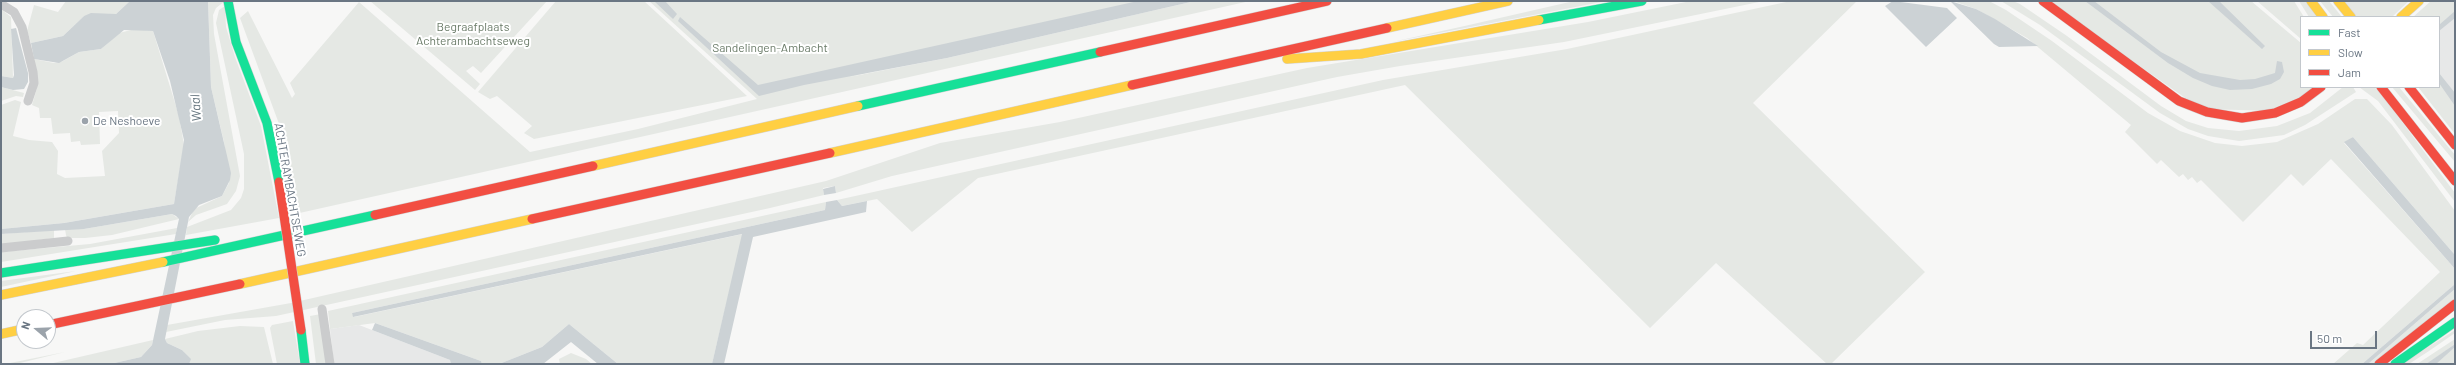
<!DOCTYPE html>
<style>
body{margin:0}
#map{position:relative;width:2456px;height:365px;overflow:hidden;background:#f7f7f6;font-family:Barlow,sans-serif}
canvas{display:block}
.frame{position:absolute;inset:0;border:2px solid #6a7683;pointer-events:none}
.legend{position:absolute;left:2300px;top:16px;width:140px;height:72px;box-sizing:border-box;background:#fff;border:1px solid #c3c8cd;margin:0;padding:5px 7px;list-style:none;font-size:12px;color:#6a7683}
.legend li{display:flex;align-items:center;gap:8px;height:20px}
.legend b{width:20px;border:1px solid #c3c8cd}
.north{position:absolute;left:16px;top:309px;width:40px;height:40px;box-sizing:border-box;background:#fff;border:1px solid #c3c8cd;border-radius:50%;rotate:289deg;font-size:11px;font-weight:700;line-height:16px;text-align:center;color:#6a7683}
.north::after{content:'';display:block;margin:auto;width:14px;height:18px;background:#9ba3ab;clip-path:polygon(50% 0,100% 100%,50% 72%,0 100%)}
.scale{position:absolute;left:2310px;top:331px;width:67px;height:18px;box-sizing:border-box;border:2px solid #6a7683;border-top:0;padding-left:5px;font-size:12px;line-height:14px;white-space:nowrap;color:#6a7683;-webkit-text-stroke:3px #fff;paint-order:stroke}
</style>
<div id="map">
<canvas width="2456" height="365"></canvas>
<div class="frame"></div>
<ul class="legend">
<li><b style="height:5px;background:#16e098"></b>Fast</li>
<li><b style="height:5px;background:#ffcf43"></b>Slow</li>
<li><b style="height:5px;background:#f24e42"></b>Jam</li>
</ul>
<div class="north">N</div>
<div class="scale">50 m</div>
</div>
<script>
const context = document.querySelector('canvas').getContext('2d');
context.lineJoin = 'round';
function paint(path, color) { context.fillStyle = color; context.fill(path, 'evenodd'); }
const shape = rows => new Path2D(rows.map(r => 'M' + r).join(''));
function strokePath(path, color, width, dash) { context.strokeStyle = color; context.lineWidth = width; context.lineCap = dash ? 'butt' : 'round'; context.setLineDash(dash || []); context.stroke(path); }
function label(font, color, halo, rows, align = 'center') {
  context.font = font + ' Barlow,sans-serif'; context.lineWidth = 4; context.setLineDash([]); context.textBaseline = 'middle'; context.strokeStyle = halo; context.fillStyle = color; for (const [text, x, y, turn = 0] of rows) {
    context.save(); context.translate(x, y); context.rotate((+turn || 0) * Math.PI / 180); context.textAlign = isNaN(turn) ? turn : align; if (halo) context.strokeText(text, 0, 0); context.fillText(text, 0, 0); context.restore();
  }
}
const built = shape([
 [2455,8,2455,119,2439,87,2439,22],
 [359,325,450,360,451,364,334,364,330,329]
]);
const green = shape([
 [66,1,130,1,116,14,84,16,63,36,31,43,27,31,34,5,58,12],
 [208,1,225,1,216,8,213,15,214,34,240,176,236,191,227,204,196,215,188,222,194,209,222,196,229,183,224,142,211,87],
 [370,1,547,1,481,73,473,66,466,71,480,84,475,90],
 [556,1,644,1,747,96,534,139,524,133,532,126,497,96,490,99,478,92],
 [649,1,1175,1,849,77,947,58,1195,1,1250,1,295,214,282,132,240,18,248,11,292,98,295,94,290,83,359,2,530,152,638,129,757,99],
 [1574,1,1607,1,1392,42,1469,25],
 [1691,1,1764,1,1564,42,1400,66,1337,77,892,176,836,193,835,186,823,188,824,195,770,208,276,316,225,320,166,332,167,325,291,303,826,181,940,143,1060,122,1307,68,1588,22],
 [1791,1,1857,1,1753,103,1925,272,1831,364,1827,364,1716,263,1650,328,1405,85,978,178,912,232,877,199,842,206,837,200,1383,80,1567,49],
 [1953,1,1989,1,2006,10,2052,41,2148,113,2180,131,2215,143,2242,146,2277,142,2318,124,2355,99,2367,99,2392,125,2455,211,2455,255,2353,137,2344,143,2455,269,2455,284,2362,364,2333,364,2357,343,2363,345,2440,272,2331,159,2303,186,2291,174,2243,222,2201,180,2197,183,2192,177,2188,180,2183,174,2179,177,2161,160,2157,164,2125,132,2131,125,2027,38,1976,9],
 [2001,1,2013,1,2020,4,2067,36,2161,106,2186,121,2208,128,2239,131,2277,126,2310,113,2343,87,2353,87,2356,92,2305,125,2284,135,2239,141,2208,136,2188,129,2160,113,2040,25],
 [2047,1,2251,1,2301,43,2301,87,2317,87,2277,111,2201,109],
 [2257,1,2294,1,2304,17,2301,17,2301,39],
 [2299,1,2309,1,2320,17,2309,17],
 [2320,1,2329,1,2342,17,2333,17],
 [2343,1,2409,1,2392,17,2356,17],
 [2431,1,2455,1,2455,11,2439,25,2439,17,2413,17],
 [225,6,226,27,235,57,261,126,279,218,186,235,187,227,231,210,241,198,244,189,244,154,216,23,219,10],
 [1,9,11,17,13,78,1,76],
 [135,29,153,31,179,116,184,145,174,204,64,223,1,229,1,105,15,100,21,102,13,136,29,140,52,142,58,151,57,174,65,178,105,176,102,151,119,133,118,111,99,112,100,144,81,145,80,141,71,142,70,133,53,134,51,118,40,118,39,108,32,105,37,88,34,59,54,63,63,61,79,52,101,49,119,33],
 [2439,83,2455,106,2455,134,2418,87,2439,87],
 [1,87,24,93,23,97,16,96,1,101],
 [2359,87,2374,87,2379,91,2455,193,2455,202,2378,101],
 [2392,87,2399,87,2455,155,2455,162],
 [826,202,825,210,352,313,354,317,743,234,712,364,618,364,569,324,542,347,499,364,482,364,481,361,375,323,330,329,328,311],
 [172,214,179,219,112,235,85,238,67,238,66,235,65,229,84,229],
 [177,228,176,234,1,262,1,252,90,244],
 [54,230,54,238,1,245,1,234],
 [76,271,1,287,1,281],
 [2455,289,2455,300,2375,364,2368,364],
 [321,314,328,364,316,364,310,316],
 [293,321,300,364,277,364,270,328,272,325],
 [240,326,264,327,273,364,189,364,190,359,182,350,167,343,165,339,198,331],
 [2455,330,2455,333,2429,351,2409,364,2402,364],
 [2455,339,2455,344,2434,359,2426,364,2417,364],
 [153,340,152,345,141,357,110,364,49,364],
 [2455,347,2455,364,2436,364,2438,360],
 [65,352,16,364,5,364],
 [571,353,586,359,592,364,560,364,559,359]
]);
const water = shape([
 [130,1,208,1,211,87,231,173,230,180,222,196,199,205,189,217,165,339,167,343,182,350,191,359,189,364,110,364,141,357,152,345,177,228,179,219,176,216,172,214,84,229,1,234,1,229,64,223,174,204,184,140,170,81,153,31,124,30,101,49,79,52,59,63,34,59,31,43,63,36,84,16,91,13,116,14],
 [654,1,665,1,677,14,673,19],
 [1138,1,1195,1,947,58,804,85,759,96,678,21,680,17,758,85],
 [1893,1,1947,8,1957,18,1926,47,1885,6],
 [1950,1,1976,9,1995,19,2038,46,1999,47,1994,44],
 [2085,1,2094,1,2161,52,2200,73,2240,80,2255,79,2275,73,2277,61,2282,62,2284,72,2280,79,2271,84,2252,89,2230,90,2212,86,2193,78,2168,63],
 [2208,1,2219,1,2265,46,2262,49],
 [2455,11,2455,18,2439,31,2439,25],
 [16,28,28,73,28,82,24,89,13,90,1,87,1,76,13,78,14,75,11,29],
 [2439,73,2455,93,2455,106,2439,83],
 [2353,137,2455,255,2455,269,2344,142],
 [835,186,836,193,824,195,823,189],
 [837,200,842,206,867,201,866,212,753,237,724,364,712,364,742,234,353,317,352,313,825,210,826,202],
 [2455,284,2455,289,2368,364,2362,364],
 [375,323,481,361,482,364,451,364,450,360,372,330],
 [569,324,618,364,598,364,571,342,543,364,499,364,542,347],
 [2455,344,2455,347,2436,364,2426,364]
]);
const street = shape([
 [1,4,14,12,22,27,33,72,34,83,28,101],
 [1,248,68,241],
 [322,309,330,364]
]);
const fast = shape([
 [228,1,236,42,267,123,279,182],
 [1539,20,1642,1],
 [858,106,1100,52],
 [163,262,375,215],
 [1,273,215,240],
 [301,330,305,364],
 [2395,364,2455,322]
]);
const slow = shape([
 [2311,1,2323,17],
 [2338,1,2351,17],
 [2401,17,2419,1],
 [1387,28,1508,1],
 [1287,59,1361,54,1539,20],
 [830,153,1132,85],
 [593,166,858,106],
 [240,284,532,219],
 [1,295,163,262],
 [1,334,24,329]
]);
const jam = shape([
 [2043,1,2179,101,2207,112,2242,118,2275,113,2301,102,2321,87],
 [1100,52,1327,1],
 [1132,85,1387,28],
 [2381,87,2455,181],
 [2409,87,2455,145],
 [375,215,593,166],
 [532,219,830,153],
 [48,325,240,284],
 [2379,364,2455,304]
]);
const jamBridge = shape([
 [279,182,301,330]
]);
const markers = [
 [85,121,4,"#9ba3ab"]
];
const parkNames = [
 ["Begraafplaats",473,27],
 ["Achterambachtseweg",473,41],
 ["Sandelingen-Ambacht",770,48]
];
const poiNames = [
 ["De Neshoeve",93,121]
];
const streetNames = [
 ["ACHTERAMBACHTSEWEG",290,190,80]
];
const waterNames = [
 ["Waal",196,108,-94]
];
paint(built, '#e7e8e8');
paint(green, '#e5e8e4');
paint(water, '#ccd2d5');
strokePath(fast, '#d3d3d4', 10);
strokePath(slow, '#d3d3d4', 10);
strokePath(jam, '#d3d3d4', 10);
strokePath(street, '#cbcccd', 9);
strokePath(fast, '#16e098', 9);
strokePath(slow, '#ffcf43', 9);
strokePath(jam, '#f24e42', 9);
strokePath(jamBridge, '#d3d3d4', 10, []);
strokePath(jamBridge, '#f24e42', 9);
for (const [x, y, r, color] of markers) { const dot = new Path2D(); dot.arc(x, y, r, 0, 2 * Math.PI); context.fillStyle = color; context.fill(dot); strokePath(dot, '#fff', 1.5); }
label('12px', '#6a7b68', '#fff', parkNames);
label('12px', '#6a7683', '#fff', poiNames, 'left');
label('12px', '#6a7683', '#fff', streetNames);
label('italic 13px', '#66767f', '#fff', waterNames);
</script>
